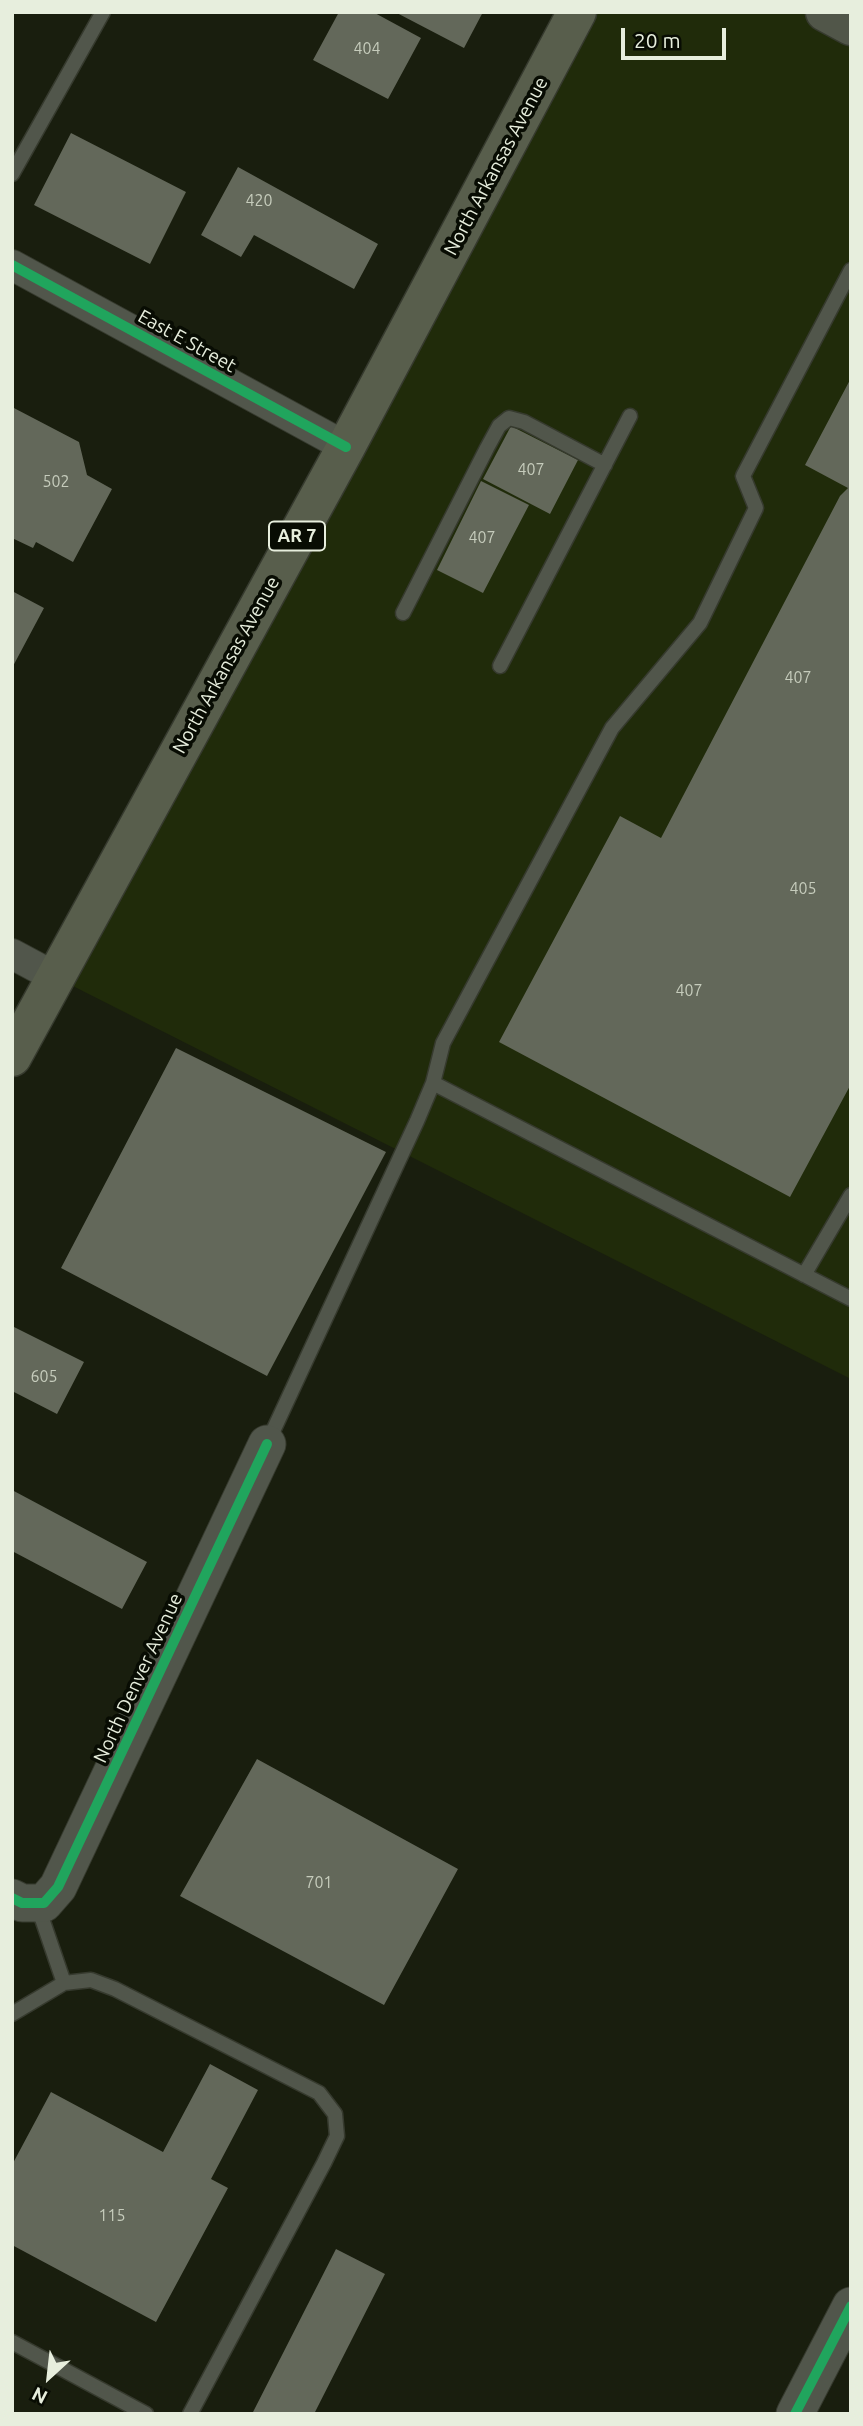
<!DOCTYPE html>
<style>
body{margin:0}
#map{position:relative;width:863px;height:2426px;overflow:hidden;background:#191e0e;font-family:Ubuntu,sans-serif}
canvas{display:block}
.frame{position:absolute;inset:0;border:14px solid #e7eedd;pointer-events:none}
.north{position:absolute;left:14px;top:2342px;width:70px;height:70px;-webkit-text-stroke:5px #080c03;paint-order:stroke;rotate:207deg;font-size:19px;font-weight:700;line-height:28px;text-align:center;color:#e7eedd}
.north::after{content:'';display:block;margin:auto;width:24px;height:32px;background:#e7eedd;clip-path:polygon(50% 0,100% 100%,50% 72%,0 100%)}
.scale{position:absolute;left:621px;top:28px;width:105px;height:32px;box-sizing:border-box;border:4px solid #e7eedd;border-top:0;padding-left:9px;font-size:21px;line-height:24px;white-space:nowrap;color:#e7eedd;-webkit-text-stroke:5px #080c03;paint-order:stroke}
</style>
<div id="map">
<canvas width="863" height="2426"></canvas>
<div class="frame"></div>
<div class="north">N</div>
<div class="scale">20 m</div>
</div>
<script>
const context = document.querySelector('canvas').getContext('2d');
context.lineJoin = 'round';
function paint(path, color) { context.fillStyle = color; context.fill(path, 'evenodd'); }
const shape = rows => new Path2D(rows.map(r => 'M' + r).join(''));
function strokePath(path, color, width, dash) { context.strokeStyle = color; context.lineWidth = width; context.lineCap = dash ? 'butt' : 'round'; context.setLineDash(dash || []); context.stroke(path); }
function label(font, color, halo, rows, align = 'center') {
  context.font = font + ' Ubuntu,sans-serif'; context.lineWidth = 7; context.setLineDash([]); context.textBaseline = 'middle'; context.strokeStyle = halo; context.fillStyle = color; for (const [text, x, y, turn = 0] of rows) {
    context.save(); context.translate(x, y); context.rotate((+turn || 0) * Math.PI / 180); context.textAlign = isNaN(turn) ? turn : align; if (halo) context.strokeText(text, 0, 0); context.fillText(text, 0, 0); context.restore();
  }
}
const built = shape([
 [577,12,825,12,851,26,851,1379,55,977]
]);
const building = shape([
 [339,12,373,12,421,38,388,99,313,60],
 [395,12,483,12,464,48],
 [71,133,186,192,150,264,34,205],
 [238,167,378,244,354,289,254,235,241,257,201,235],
 [851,378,851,1084,790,1197,499,1042,620,816,661,838,840,496,848,488,805,465],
 [12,407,79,442,87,475,112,489,73,562,36,542,33,548,12,538],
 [511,426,578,460,550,514,483,479],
 [481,481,529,505,483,593,437,570],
 [12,591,44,608,12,668],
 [176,1048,386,1152,267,1376,61,1268],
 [12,1326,84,1362,57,1414,12,1391],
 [12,1490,147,1562,122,1609,12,1551],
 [257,1759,458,1869,384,2005,180,1896],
 [210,2064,258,2090,211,2179,228,2188,156,2322,12,2245,12,2165,51,2092,163,2152],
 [336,2249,385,2274,314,2414,252,2414]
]);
const service = shape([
 [12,174,103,12],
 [403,613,487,448,499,426,509,418,524,422,605,465],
 [500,666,630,416],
 [433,1083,851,1299],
 [804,1275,851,1195],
 [267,1444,417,1121,433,1083,443,1043,612,728,700,623,756,508,743,476,851,270],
 [37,1904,64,1983],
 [12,2014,64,1983,91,1980,115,1989,319,2093,335,2114,337,2136,324,2163,190,2414],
 [12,2342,146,2414]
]);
const minor = shape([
 [12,265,346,447],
 [12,954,55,977]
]);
const tertiary = shape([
 [12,1898,22,1903,44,1903,58,1887,267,1444],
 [795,2414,851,2306]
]);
const secondary = shape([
 [825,12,851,26]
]);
const trunk = shape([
 [12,1057,346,447,577,12]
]);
const cycleway = shape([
 [12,265,346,447],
 [12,1898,22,1903,44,1903,58,1887,267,1444],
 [795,2414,851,2306]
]);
const numberNames = [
 ["404",367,49],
 ["420",259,201],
 ["407",531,470],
 ["502",56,482],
 ["407",482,538],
 ["407",798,678],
 ["405",803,889],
 ["407",689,991],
 ["605",44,1377],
 ["701",319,1883],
 ["115",112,2216]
];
const shields = [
 [297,536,56]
];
const shieldNames = [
 ["AR 7",297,536]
];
const streetNames = [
 ["North Arkansas Avenue",496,166,-62],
 ["East E Street",187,341,29],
 ["North Arkansas Avenue",226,665,-61],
 ["North Denver Avenue",138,1678,-65]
];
paint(built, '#202b0a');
paint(building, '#63685a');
strokePath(service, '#363a2e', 17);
strokePath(minor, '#363a2e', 32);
strokePath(tertiary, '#363a2e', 39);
strokePath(secondary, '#363a2e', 41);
strokePath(trunk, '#363a2e', 41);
strokePath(service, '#51564b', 14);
strokePath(minor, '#51564b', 30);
strokePath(tertiary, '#51564b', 37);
strokePath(secondary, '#515649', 38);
strokePath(trunk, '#585e4c', 38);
strokePath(cycleway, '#20a55d', 10);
label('16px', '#c6ccbc', null, numberNames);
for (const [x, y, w] of shields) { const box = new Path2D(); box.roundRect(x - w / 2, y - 14.5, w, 29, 5); context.fillStyle = '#080c03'; context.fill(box); strokePath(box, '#e7eedd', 2); }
label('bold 18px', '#e7eedd', null, shieldNames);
label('19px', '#e7eedd', '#080c03', streetNames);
</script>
